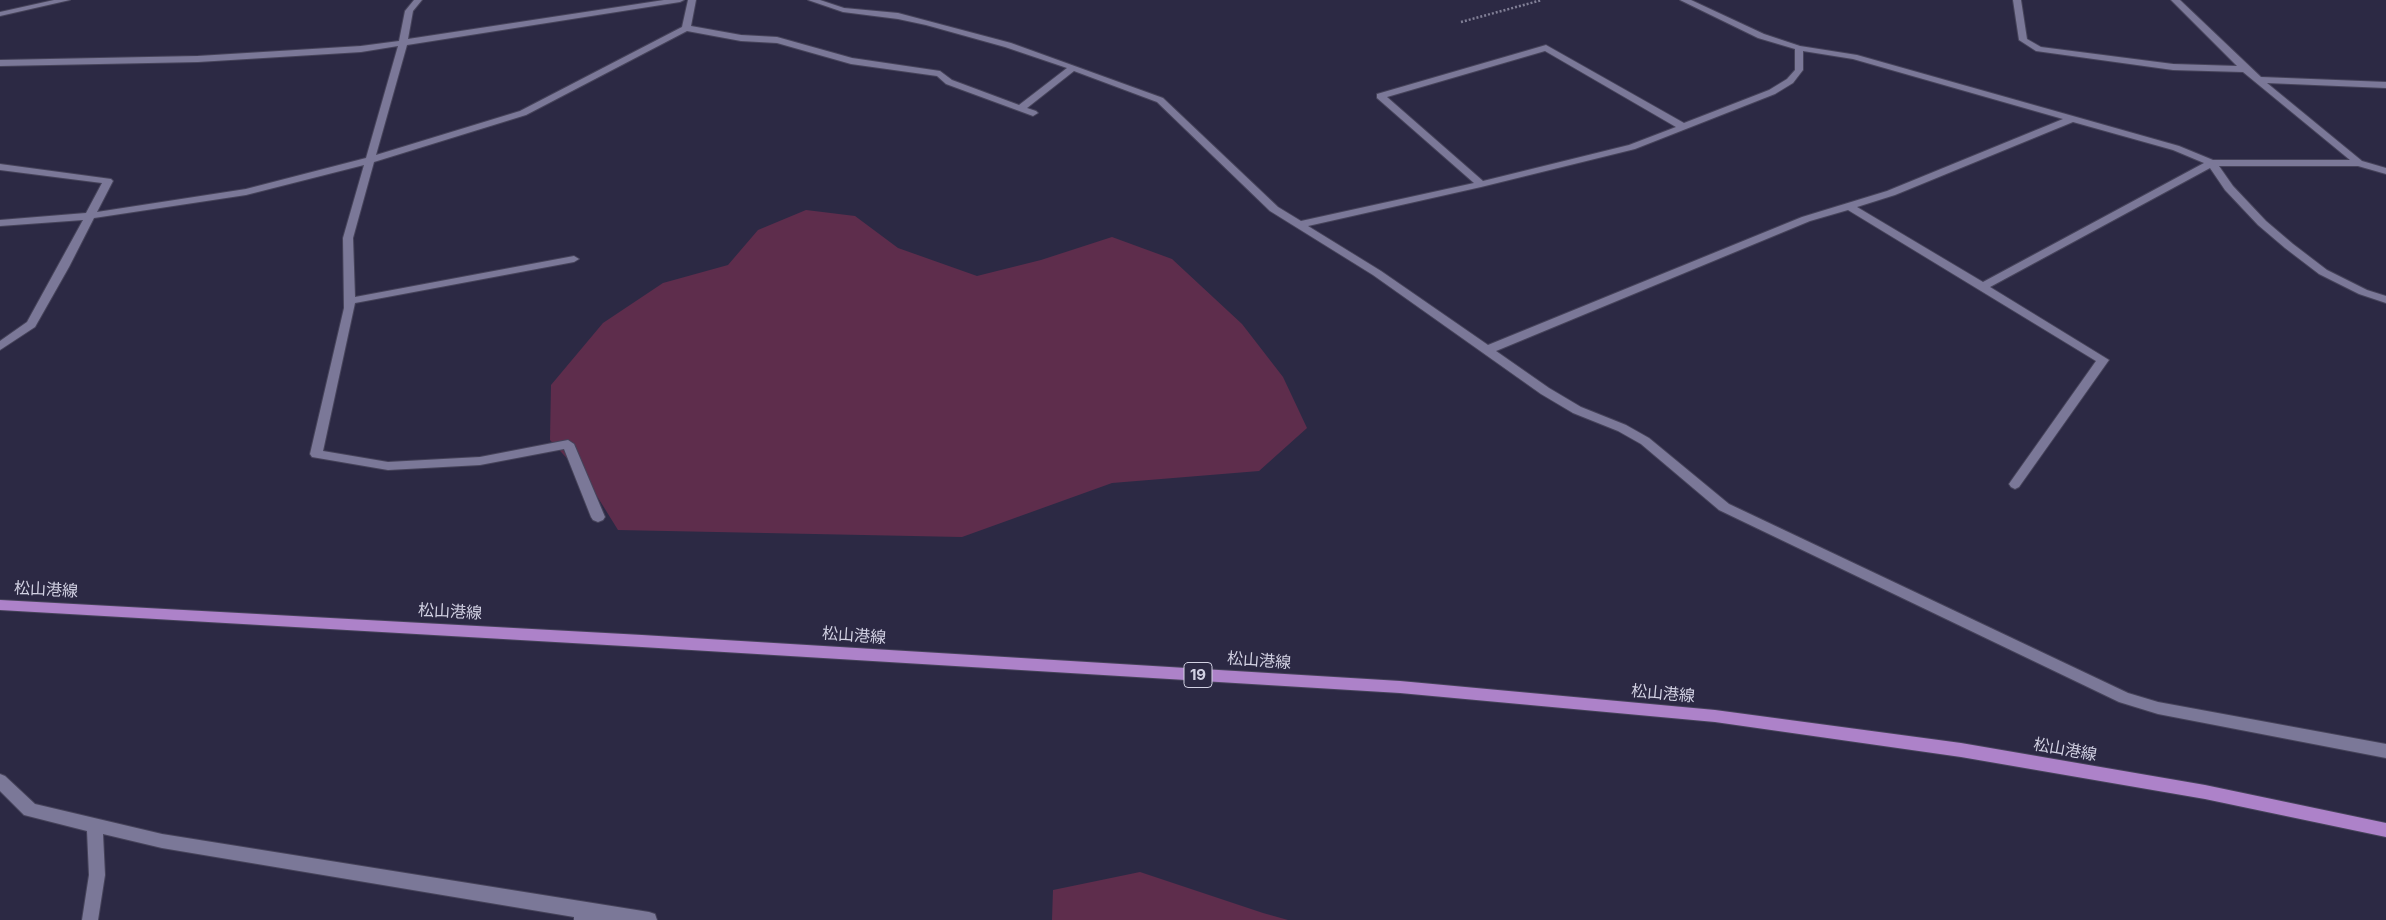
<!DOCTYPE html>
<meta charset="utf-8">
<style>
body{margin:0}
canvas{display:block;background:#2c2944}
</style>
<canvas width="2386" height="920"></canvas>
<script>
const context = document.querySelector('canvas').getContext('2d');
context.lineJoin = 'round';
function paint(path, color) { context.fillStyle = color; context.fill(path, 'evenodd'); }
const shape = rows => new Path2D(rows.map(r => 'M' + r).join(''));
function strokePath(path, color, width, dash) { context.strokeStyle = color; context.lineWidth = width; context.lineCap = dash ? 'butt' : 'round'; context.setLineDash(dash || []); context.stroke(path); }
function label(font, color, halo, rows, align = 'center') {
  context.font = font + ' Inter,"Noto Sans JP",sans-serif'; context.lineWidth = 4; context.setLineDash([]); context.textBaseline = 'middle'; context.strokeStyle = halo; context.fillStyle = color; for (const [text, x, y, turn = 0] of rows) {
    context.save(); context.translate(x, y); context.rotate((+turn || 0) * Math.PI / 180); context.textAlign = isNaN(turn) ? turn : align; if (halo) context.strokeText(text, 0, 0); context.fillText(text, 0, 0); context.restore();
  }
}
const green = shape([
 [806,210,855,216,898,248,977,276,1041,260,1112,237,1172,259,1242,324,1283,377,1307,428,1259,471,1112,483,962,537,618,530,587,480,550,440,551,385,603,323,663,283,728,265,758,230],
 [1140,872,1263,913,1288,920,1052,920,1053,890]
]);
const path = shape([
 [1461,22,1542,0]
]);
const street = shape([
 [54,0,70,0,0,16,0,12,54,0],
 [414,0,422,0,413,11,408,39,664,0,684,0,680,2,407,45,376,155,520,111,682,27,688,0,696,0,691,26,741,35,777,37,852,58,940,71,952,80,1019,105,1067,68,1005,47,926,25,898,19,843,12,808,0,820,0,844,8,898,13,1011,43,1163,98,1278,207,1301,221,1474,183,1377,98,1377,94,1546,45,1684,123,1769,90,1787,79,1795,70,1795,49,1758,38,1680,0,1691,0,1764,34,1800,46,1857,55,2179,146,2213,160,2350,160,2243,72,2173,70,2036,51,2019,40,2013,0,2021,0,2027,39,2041,47,2173,64,2237,66,2171,0,2180,0,2261,77,2386,82,2386,88,2267,83,2362,161,2386,168,2386,174,2358,166,2219,166,2233,186,2266,221,2293,244,2327,270,2367,290,2386,296,2386,303,2359,294,2319,274,2285,248,2258,225,2225,190,2210,168,1990,287,2109,360,2019,487,2015,489,2011,487,2009,484,2011,481,2096,361,1848,210,1810,221,1496,351,1549,388,1581,407,1626,425,1649,438,1729,504,2128,693,2158,702,2386,744,2386,758,2158,714,2119,702,1719,510,1641,444,1618,431,1573,413,1541,394,1373,275,1270,211,1157,102,1074,71,1027,108,1036,111,1038,113,1033,116,946,84,937,76,851,64,777,43,741,41,687,31,526,115,374,162,353,238,355,297,574,256,579,259,574,262,355,303,323,451,388,462,480,457,568,440,574,444,605,517,603,520,598,522,593,520,591,517,564,449,480,465,388,470,312,457,310,454,344,308,343,238,364,165,246,195,94,218,69,267,35,327,0,350,0,341,27,322,83,220,0,226,0,220,86,213,102,183,0,170,0,164,111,179,113,181,97,212,246,189,366,158,398,46,361,52,198,62,0,66,0,60,198,56,361,46,399,41,405,11,414,0],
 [1545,51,1676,127,1629,145,1483,181,1387,97,1545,51],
 [1803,51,1853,59,2063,119,1887,191,1802,217,1488,345,1381,271,1308,226,1481,187,1635,149,1775,94,1793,83,1803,70,1803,51],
 [2073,122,2173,150,2204,163,1983,282,1857,207,1895,195,2073,122],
 [0,774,5,776,35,804,162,834,649,912,655,914,657,920,574,920,574,917,162,848,103,834,105,875,98,920,82,920,89,875,87,831,24,815,0,791,0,774]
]);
const primary = shape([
 [0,600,642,635,1400,681,1715,710,1961,743,2205,785,2386,823,2386,837,2205,799,1961,757,1715,722,1400,693,642,647,0,610,0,600]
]);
const shields = [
 [1198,675,28]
];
const shieldNames = [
 ["19",1198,675]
];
const streetNames = [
 ["松山港線",46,590,3],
 ["松山港線",450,612,3],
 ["松山港線",854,636,4],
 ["松山港線",1259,661,4],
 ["松山港線",1663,694,5],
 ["松山港線",2065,750,10]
];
paint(green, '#5e2d4c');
strokePath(street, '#46435a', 2);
strokePath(primary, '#46435a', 2);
strokePath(path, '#817f96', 2.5, [2, 2]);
paint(street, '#7b7898');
paint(primary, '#ad82c9');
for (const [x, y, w] of shields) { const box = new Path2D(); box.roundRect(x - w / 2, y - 12.5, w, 25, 4); context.fillStyle = '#2c2944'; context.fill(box); strokePath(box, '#d2d1e3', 1); }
label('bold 15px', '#d2d1e3', null, shieldNames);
label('16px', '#d2d1e3', '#2c2944', streetNames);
</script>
